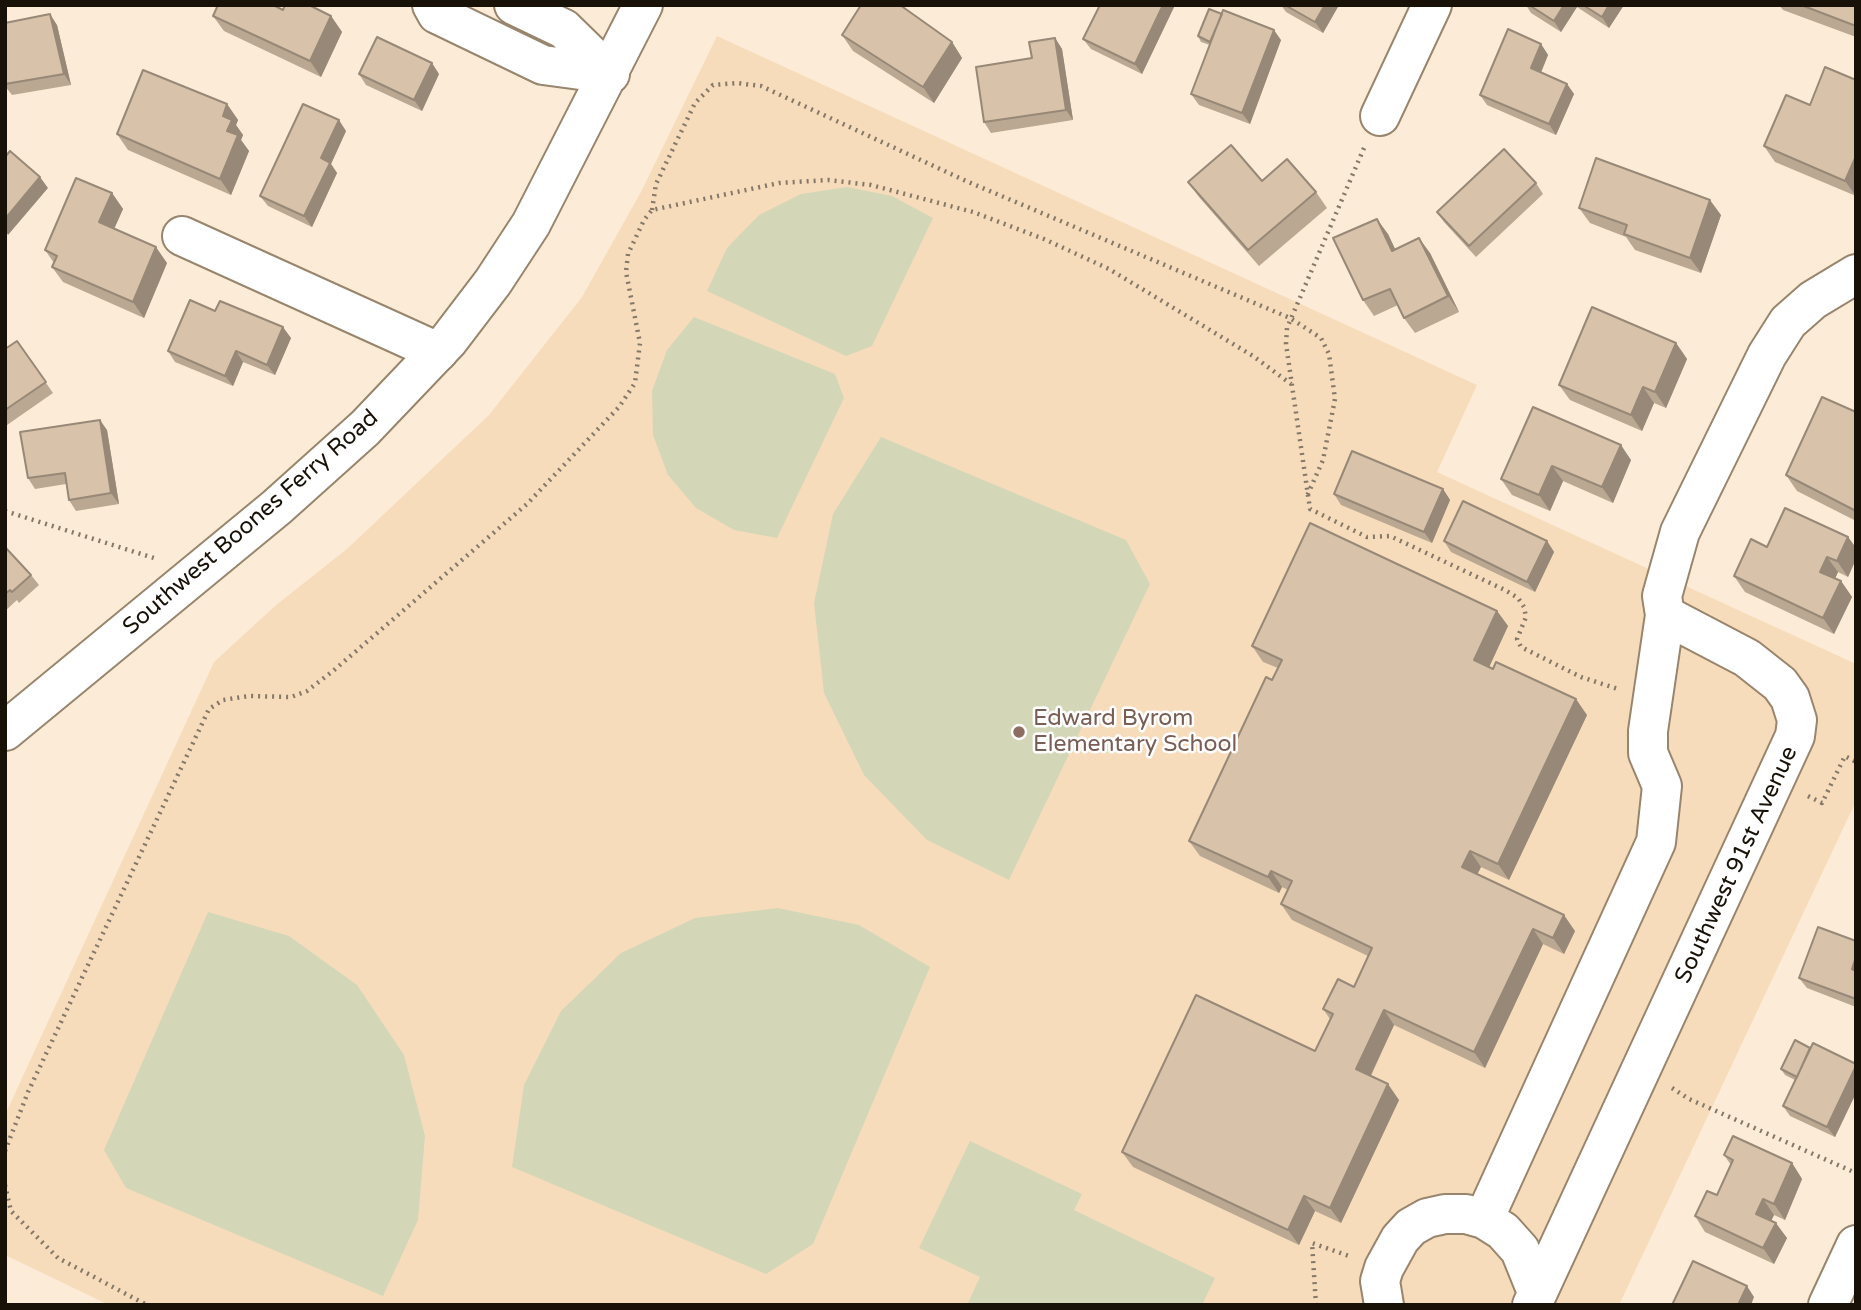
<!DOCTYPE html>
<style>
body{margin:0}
#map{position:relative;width:1861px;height:1310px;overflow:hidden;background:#fcebd6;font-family:"Varela Round",sans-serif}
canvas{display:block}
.frame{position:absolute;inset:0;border:7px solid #181108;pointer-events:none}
</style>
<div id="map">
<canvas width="1861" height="1310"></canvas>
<div class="frame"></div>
</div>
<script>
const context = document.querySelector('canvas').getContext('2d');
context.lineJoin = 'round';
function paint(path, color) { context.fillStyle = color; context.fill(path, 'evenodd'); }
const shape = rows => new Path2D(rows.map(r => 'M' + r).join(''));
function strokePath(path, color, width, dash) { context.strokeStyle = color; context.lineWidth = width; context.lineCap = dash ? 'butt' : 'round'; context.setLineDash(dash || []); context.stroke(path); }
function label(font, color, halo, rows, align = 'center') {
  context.font = font + ' "Varela Round",sans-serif'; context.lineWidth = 5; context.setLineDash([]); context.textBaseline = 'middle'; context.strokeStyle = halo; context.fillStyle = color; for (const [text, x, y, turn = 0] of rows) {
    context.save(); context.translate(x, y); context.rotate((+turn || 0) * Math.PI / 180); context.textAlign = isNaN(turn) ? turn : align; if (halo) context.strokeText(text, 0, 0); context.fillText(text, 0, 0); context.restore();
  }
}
const built = shape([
 [717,36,1477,385,1437,472,1856,664,1856,801,1619,1305,109,1305,5,1255,5,1115,214,662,275,606,348,548,489,415,582,297,642,190]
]);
const green = shape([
 [847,187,892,196,933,218,872,346,846,356,707,291,727,248,759,215,801,194],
 [694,317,835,374,844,398,777,538,734,530,696,508,668,475,653,435,652,391,667,350],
 [881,437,1126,540,1150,584,1009,880,927,840,864,775,824,693,814,603,833,514],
 [778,908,859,925,930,967,813,1244,766,1274,512,1167,524,1085,561,1011,621,953,695,918],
 [208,912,289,936,357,985,404,1055,425,1136,418,1220,383,1296,126,1188,104,1150],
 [970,1141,1082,1194,1074,1210,1215,1278,1202,1305,967,1305,980,1277,919,1248]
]);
const path = shape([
 [1364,148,1287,328,1286,344,1310,509,1367,537,1390,536,1505,590,1518,598,1524,607,1526,617,1517,639,1521,647,1581,677,1618,689],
 [652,210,656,184,695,103,713,85,737,83,761,86,966,181,1290,318,1321,338,1329,354,1335,399,1323,460,1307,496],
 [5,511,157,559],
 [1808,796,1822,803,1845,756,1856,762],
 [1672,1088,1689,1099,1856,1173],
 [5,1151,28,1092,209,709,223,700,249,696,291,697,307,691,333,671,527,504,619,407,635,383,640,343,626,272,628,254,644,220,652,210,779,183,828,180,871,185,973,212,1044,239,1109,269,1253,356,1291,384],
 [5,1185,11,1211,58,1258,147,1305],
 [1316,1305,1312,1243,1349,1256]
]);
const minor = shape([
 [432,5,437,14,543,65,610,74],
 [514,5,564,29,610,74],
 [1380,116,1432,5],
 [182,236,438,352],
 [1484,1219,1503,1231,1520,1250,1537,1292],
 [1384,1305,1380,1281,1384,1268,1400,1239,1411,1227,1427,1218,1445,1214,1466,1214,1484,1219,1656,842,1662,786,1648,753,1648,731,1665,615],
 [1532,1305,1795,736,1797,720,1790,698,1780,684,1747,658,1665,615,1662,596,1680,532,1767,355,1788,322,1813,300,1856,274],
 [1828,1305,1856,1245]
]);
const major = shape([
 [5,731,277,507,365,428,448,341,493,282,531,224,643,5]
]);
const wall = shape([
 [1100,5,1175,5,1142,74,1091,49,1083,39],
 [1281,5,1339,5,1323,33,1286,12],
 [1526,5,1624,5,1609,28,1577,7,1561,32,1531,13],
 [1779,5,1856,5,1856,37,1783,10],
 [283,10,331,16,342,32,321,77,224,31,213,16],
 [5,23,57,25,71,85,12,95,5,86],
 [842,35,952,42,962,58,934,103,853,51],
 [1198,36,1281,40,1250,124,1199,105,1191,94,1210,45,1201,42],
 [1055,38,1062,49,1073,120,991,133,984,122,1032,58],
 [1541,44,1548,55,1541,73,1567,84,1574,94,1556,135,1487,105,1480,95],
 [359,74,439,74,422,111,366,85],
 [1856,80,1856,196,1775,162,1764,146,1810,105],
 [227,104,238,120,236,125,243,135,241,140,249,151,231,195,128,150,117,134],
 [346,131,331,164,337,173,312,227,268,206,260,196],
 [1262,181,1316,192,1327,208,1259,266,1199,197,1188,182],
 [1536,183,1543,194,1476,257,1444,222,1437,212],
 [112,193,123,209,114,229,167,263,144,318,63,282,52,267,54,263,45,250],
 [1579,208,1721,215,1701,273,1635,250,1626,237,1590,223],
 [1388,234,1395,249,1430,253,1459,312,1415,333,1404,318,1398,305,1374,316,1363,300],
 [215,311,291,338,275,375,243,362,233,386,175,362,168,351],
 [17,341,53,393,7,425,5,423,5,349],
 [1676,343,1687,359,1666,408,1654,403,1642,431,1570,400,1559,385],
 [1533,407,1631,460,1613,503,1563,481,1550,511,1512,495,1501,479],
 [1856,412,1856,521,1797,491,1786,475],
 [107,430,119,504,76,511,69,500,66,484,35,489,28,478],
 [1443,489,1450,500,1432,543,1341,505,1334,494],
 [1848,537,1856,548,1856,559,1848,577,1838,572,1835,579,1841,581,1852,597,1834,634,1745,592,1734,576],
 [1444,541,1547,541,1554,552,1535,592,1451,552],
 [5,547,31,575,39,585,19,603,17,600,5,611],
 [1497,611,1508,626,1489,667,1587,715,1509,880,1481,867,1477,874,1575,931,1564,954,1543,944,1485,1068,1394,1025,1371,1076,1399,1100,1341,1223,1315,1211,1299,1245,1133,1167,1122,1152,1315,1051,1330,1019,1323,1009,1354,987,1368,956,1292,920,1281,904,1288,890,1282,887,1279,893,1200,856,1189,841,1278,668,1263,662,1252,646],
 [1856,941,1856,1007,1807,988,1799,978],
 [1810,1048,1856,1064,1856,1093,1835,1137,1790,1116,1783,1106,1795,1080,1785,1075,1781,1069],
 [1724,1155,1792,1163,1802,1179,1785,1220,1774,1215,1771,1221,1787,1238,1774,1264,1705,1232,1695,1216,1717,1195,1731,1165]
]);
const shadedWall = shape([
 [1163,5,1175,5,1142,74,1135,64],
 [1325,5,1339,5,1323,33,1315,22],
 [1564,5,1576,5,1577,7,1561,32,1554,21],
 [1609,5,1624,5,1609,28,1602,17],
 [50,14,57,25,71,85,64,74],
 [331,16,342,32,321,77,310,61],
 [1274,30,1281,40,1250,124,1242,113],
 [1055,38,1062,49,1073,120,1066,110],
 [952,42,962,58,934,103,923,87],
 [1541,44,1548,55,1538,79,1531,68],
 [432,63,439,74,422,111,414,100],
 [1567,84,1574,94,1556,135,1549,124],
 [227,104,238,120,236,125,243,135,241,140,249,151,231,195,220,179,227,131,223,116],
 [339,120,346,131,331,164,337,173,312,227,304,216,321,158],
 [1856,156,1856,196,1845,181],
 [40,177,48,188,8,235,5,230,5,219],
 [112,193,123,209,110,238,99,222],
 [1710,200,1721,215,1701,273,1690,258],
 [1377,219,1388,234,1403,266,1392,251],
 [1419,238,1430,253,1459,312,1448,296],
 [156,247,167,263,144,318,133,302],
 [283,327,291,338,275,375,267,365],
 [1676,343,1687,359,1666,408,1655,392],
 [236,351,243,362,233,386,225,376],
 [1643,387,1654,403,1642,431,1631,415],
 [100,420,107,430,119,504,111,493],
 [1621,445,1631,460,1613,503,1602,487],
 [1552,466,1563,481,1550,511,1539,495],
 [1443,489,1450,500,1432,543,1424,532],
 [1848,537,1856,548,1856,559,1848,577,1837,561],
 [1547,541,1554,552,1535,592,1527,582],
 [1827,557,1838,572,1831,587,1820,572],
 [1841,581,1852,597,1834,634,1823,618],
 [1497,611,1508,626,1485,676,1474,660],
 [1576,699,1587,715,1509,880,1498,864],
 [1470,851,1481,867,1473,883,1462,867],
 [1271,871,1282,887,1279,893,1268,877],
 [1564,915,1575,931,1564,954,1553,938],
 [1533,929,1543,944,1485,1068,1474,1052],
 [1856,957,1856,975,1852,969],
 [1384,1010,1394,1025,1366,1085,1356,1069],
 [1856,1066,1856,1093,1835,1137,1827,1127],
 [1388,1084,1399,1100,1341,1223,1330,1208],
 [1792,1163,1802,1179,1785,1220,1774,1204],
 [1304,1196,1315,1211,1299,1245,1288,1230],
 [1763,1199,1774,1215,1767,1229,1756,1214],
 [1776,1223,1787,1238,1774,1264,1763,1248],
 [1747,1286,1754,1297,1751,1305,1738,1305]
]);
const building = shape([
 [218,5,273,5,283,10,285,5,309,5,331,16,310,61,213,16,218,5],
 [861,5,900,5,952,42,923,87,842,35,861,5],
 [1100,5,1163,5,1135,64,1083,39,1100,5],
 [1285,5,1325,5,1315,22,1285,5],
 [1529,5,1564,5,1554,21,1529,5],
 [1583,5,1609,5,1602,17,1583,5],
 [1801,5,1856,5,1856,26,1801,5],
 [1209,9,1222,14,1210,42,1198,36,1209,9],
 [1223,10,1274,30,1242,113,1191,94,1223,10],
 [50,14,64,74,5,84,5,23,50,14],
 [1508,29,1541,44,1531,68,1567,84,1549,124,1480,95,1508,29],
 [377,37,432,63,414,100,359,74,377,37],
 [1055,38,1066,110,984,122,976,67,1032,58,1029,42,1055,38],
 [1825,67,1856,80,1856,156,1845,181,1764,146,1786,95,1810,105,1825,67],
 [143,70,227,104,223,116,232,120,227,131,238,135,220,179,117,134,143,70],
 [303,104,339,120,321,158,330,163,304,216,260,196,303,104],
 [1231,145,1262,181,1287,159,1316,192,1248,250,1188,182,1231,145],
 [1504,149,1536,183,1469,246,1437,212,1504,149],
 [10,151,40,177,5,219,5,157,10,151],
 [1596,158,1710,200,1690,258,1624,234,1627,225,1579,208,1596,158],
 [76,178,112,193,99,222,156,247,133,302,52,267,57,256,45,250,76,178],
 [1377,219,1392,251,1419,238,1448,296,1404,318,1390,289,1363,300,1333,238,1377,219],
 [190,300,215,311,220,301,283,327,267,365,236,351,225,376,168,351,190,300],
 [1592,307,1676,343,1655,392,1643,387,1631,415,1559,385,1592,307],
 [17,341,46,382,5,410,5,349,17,341],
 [1822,397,1856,412,1856,511,1786,475,1822,397],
 [1533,407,1621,445,1602,487,1552,466,1539,495,1501,479,1533,407],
 [100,420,111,493,69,500,65,473,28,478,20,432,100,420],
 [1352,451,1443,489,1424,532,1334,494,1352,451],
 [1463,501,1547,541,1527,582,1444,541,1463,501],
 [1785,508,1848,537,1837,561,1827,557,1820,572,1841,581,1823,618,1734,576,1751,539,1767,547,1785,508],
 [1310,523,1497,611,1474,660,1493,669,1496,662,1576,699,1498,864,1470,851,1462,867,1564,915,1553,938,1533,929,1474,1052,1384,1010,1356,1069,1388,1084,1330,1208,1304,1196,1288,1230,1122,1152,1196,995,1315,1051,1333,1014,1323,1009,1338,979,1354,987,1372,948,1281,904,1292,881,1271,871,1268,877,1189,841,1266,677,1272,680,1282,660,1252,646,1310,523],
 [5,547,31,575,12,592,10,590,5,594,5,547],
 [1818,927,1856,941,1856,957,1852,969,1856,971,1856,999,1799,978,1818,927],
 [1795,1040,1810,1048,1797,1077,1781,1069,1795,1040],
 [1813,1043,1856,1064,1856,1066,1827,1127,1783,1106,1813,1043],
 [1733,1136,1792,1163,1774,1204,1763,1199,1756,1214,1776,1223,1763,1248,1695,1216,1707,1191,1717,1195,1733,1160,1724,1155,1733,1136],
 [1693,1261,1747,1286,1738,1305,1672,1305,1693,1261]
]);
const markers = [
 [1019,732,7,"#8d6e63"]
];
const streetNames = [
 ["Southwest Boones Ferry Road",251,523,-41],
 ["Southwest 91st Avenue",1737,865,-65]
];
const educationNames = [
 ["Edward Byrom",1033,719],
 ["Elementary School",1033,745]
];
paint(built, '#f7dcbc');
paint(green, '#d4d7b7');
strokePath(minor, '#98856d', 42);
strokePath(major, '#98856d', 42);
strokePath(path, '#847869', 4.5, [2, 5]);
strokePath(minor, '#fff', 38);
strokePath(major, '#fff', 38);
paint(wall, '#baa892');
paint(shadedWall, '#978877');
paint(building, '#d8c3aa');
strokePath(building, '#978877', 2);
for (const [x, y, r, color] of markers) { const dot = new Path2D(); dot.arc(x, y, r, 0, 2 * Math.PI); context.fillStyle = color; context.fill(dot); strokePath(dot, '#fff', 2.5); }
label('23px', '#181108', '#fff', streetNames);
label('23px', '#785e54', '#fff', educationNames, 'left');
</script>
